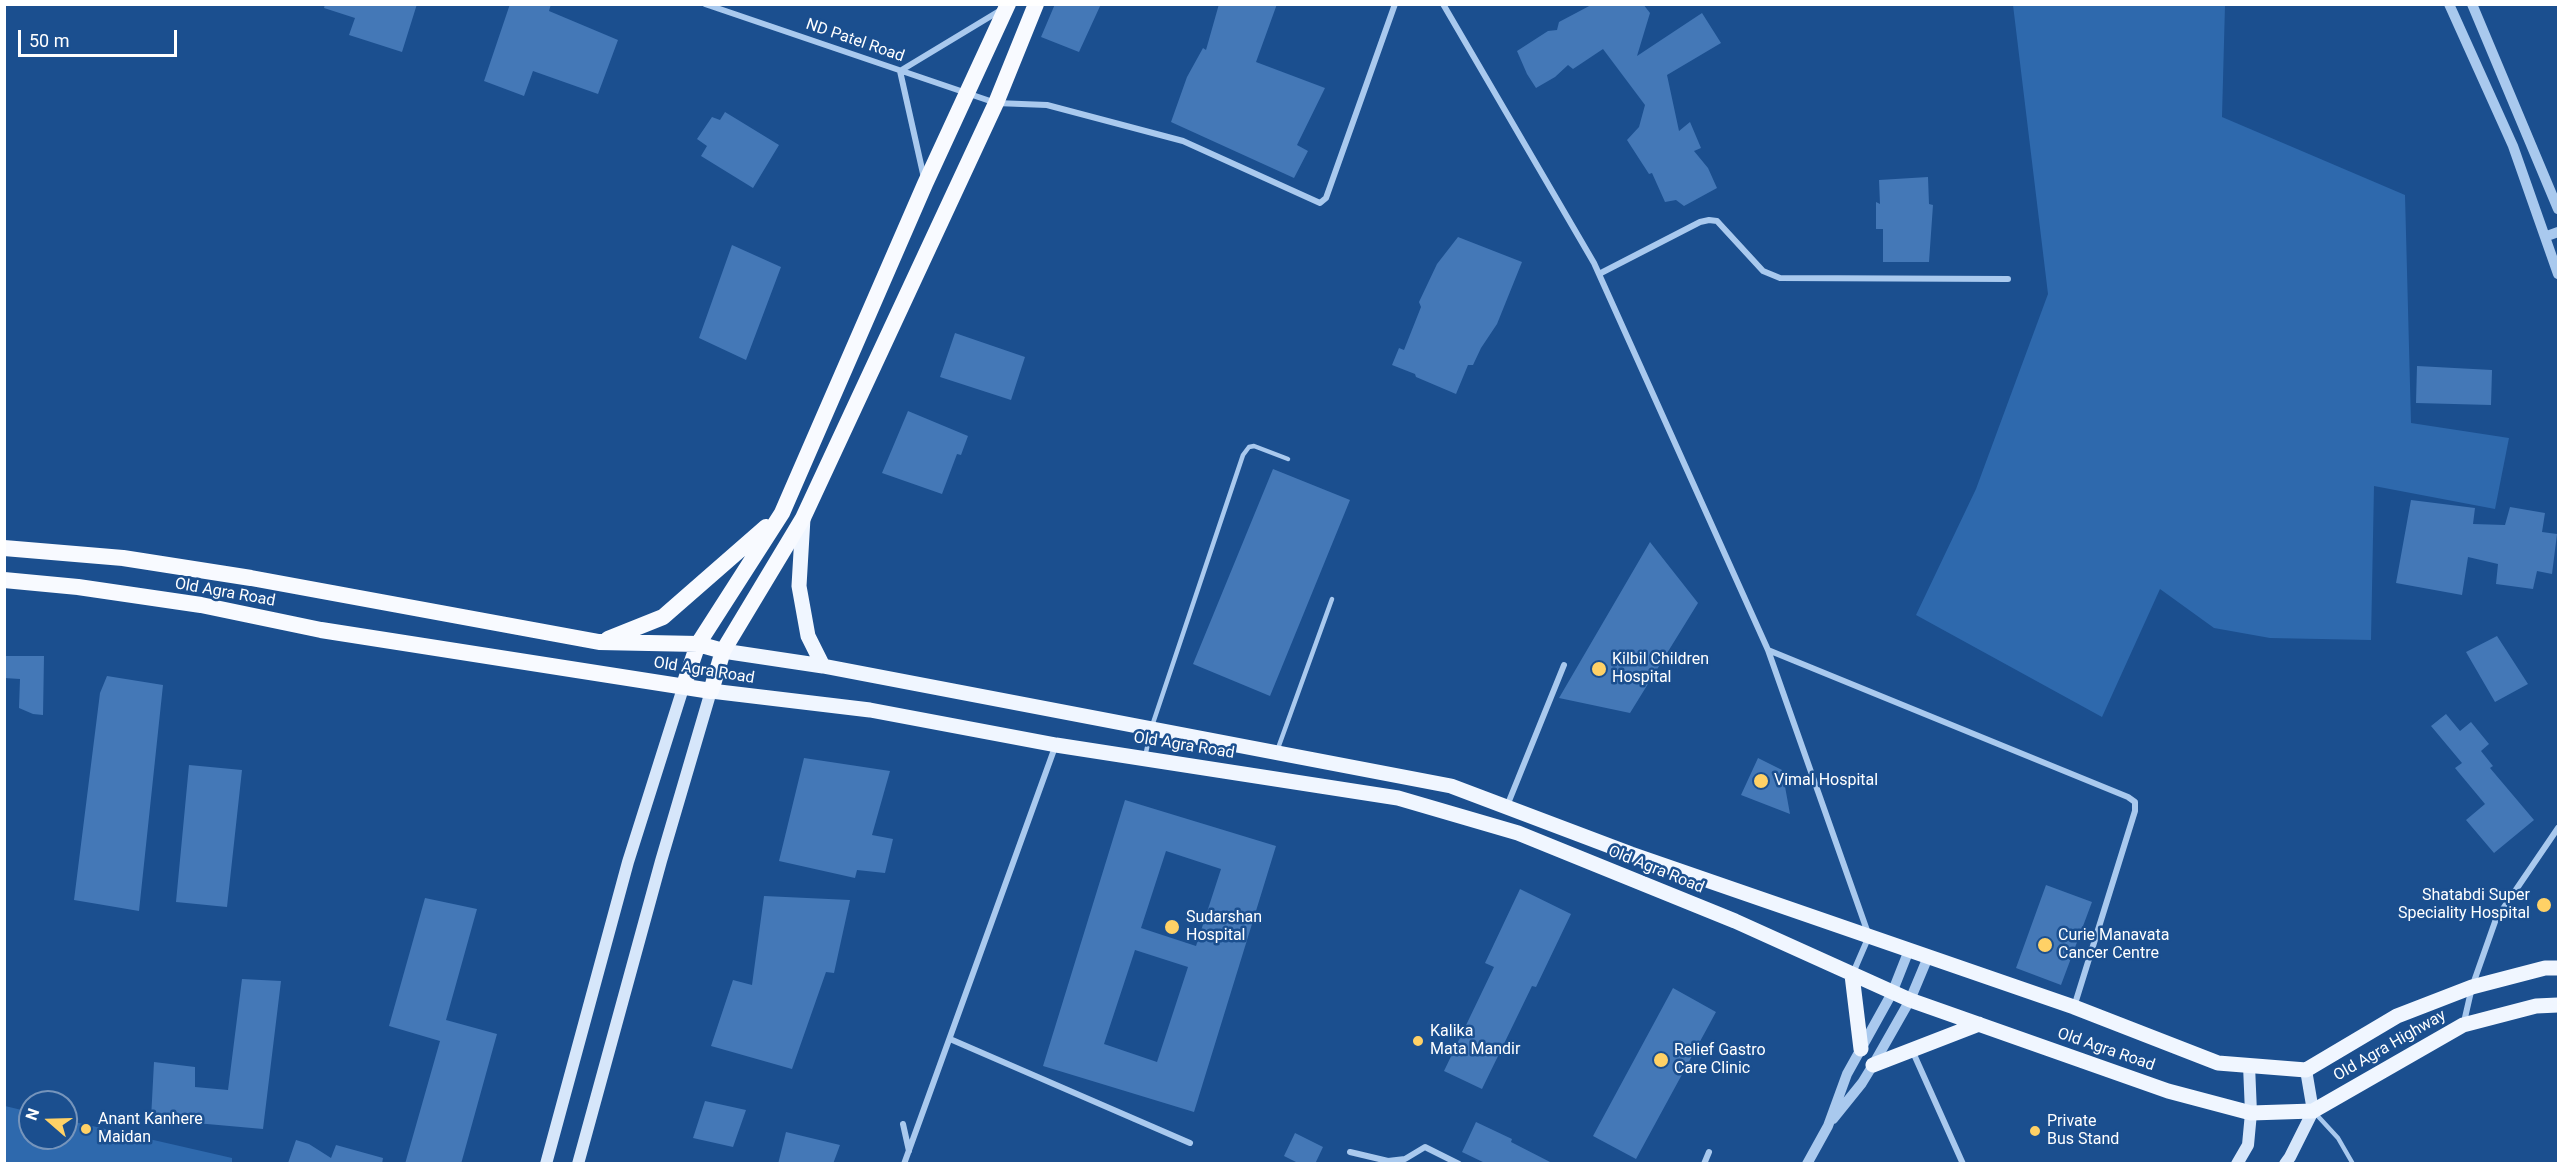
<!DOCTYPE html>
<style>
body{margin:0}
#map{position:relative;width:2563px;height:1168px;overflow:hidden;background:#1b4f8f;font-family:Roboto,sans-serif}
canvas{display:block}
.frame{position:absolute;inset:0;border:6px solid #fff;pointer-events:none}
.north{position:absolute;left:18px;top:1090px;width:60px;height:60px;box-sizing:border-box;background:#1b4f8f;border:2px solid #7695bc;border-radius:50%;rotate:290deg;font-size:16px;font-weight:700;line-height:24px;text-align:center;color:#fff}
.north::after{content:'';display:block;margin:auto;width:21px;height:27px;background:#ffd166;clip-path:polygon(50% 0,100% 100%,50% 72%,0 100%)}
.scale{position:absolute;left:18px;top:30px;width:159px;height:27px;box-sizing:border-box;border:3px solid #fff;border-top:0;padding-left:8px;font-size:18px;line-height:21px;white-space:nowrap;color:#fff;-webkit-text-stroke:4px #1b4f8f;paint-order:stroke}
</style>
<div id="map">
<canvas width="2563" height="1168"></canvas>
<div class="frame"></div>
<div class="north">N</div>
<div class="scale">50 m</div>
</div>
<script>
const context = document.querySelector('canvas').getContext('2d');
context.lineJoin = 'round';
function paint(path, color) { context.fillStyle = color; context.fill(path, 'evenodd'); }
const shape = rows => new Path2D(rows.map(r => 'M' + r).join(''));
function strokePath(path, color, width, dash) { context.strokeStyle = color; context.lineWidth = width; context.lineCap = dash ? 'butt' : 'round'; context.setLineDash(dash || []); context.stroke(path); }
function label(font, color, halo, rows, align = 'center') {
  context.font = font + ' Roboto,sans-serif'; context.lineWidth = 5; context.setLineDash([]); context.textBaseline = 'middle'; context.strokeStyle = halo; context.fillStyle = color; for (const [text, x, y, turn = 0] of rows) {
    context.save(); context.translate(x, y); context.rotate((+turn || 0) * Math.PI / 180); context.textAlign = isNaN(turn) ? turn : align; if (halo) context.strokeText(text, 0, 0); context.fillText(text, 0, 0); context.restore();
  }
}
const green = shape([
 [2013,5,2225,5,2222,117,2405,195,2411,423,2509,438,2495,509,2374,486,2371,640,2270,638,2214,628,2160,589,2102,717,1916,615,1976,489,2048,294],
 [5,1106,30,1112,30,1138,66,1138,66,1120,232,1158,232,1163,5,1163]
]);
const building = shape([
 [325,4,417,4,402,52,349,35,355,18,324,8],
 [510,4,551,4,549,11,618,40,598,94,533,71,524,96,484,81],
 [1055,4,1101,4,1079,52,1041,37],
 [1219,4,1277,4,1256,62,1325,88,1297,145,1308,151,1294,178,1171,122,1187,77,1203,48,1206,50],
 [1593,4,1643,4,1650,13,1637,56,1702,13,1721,43,1667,75,1679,131,1690,122,1701,148,1694,151,1708,168,1717,188,1684,206,1676,200,1665,202,1652,173,1649,174,1627,140,1639,127,1645,105,1603,49,1573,69,1568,65,1555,77,1536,88,1527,74,1517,51,1548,31,1557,30,1559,22],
 [725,112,779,145,753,188,701,156,707,146,697,139,712,117,720,120],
 [1928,177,1929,204,1933,205,1929,262,1883,262,1883,229,1876,229,1876,202,1880,204,1879,180],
 [1458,237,1522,262,1497,324,1481,348,1473,365,1468,365,1456,394,1416,377,1415,374,1392,365,1399,348,1404,350,1421,307,1419,302,1437,264],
 [732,245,781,267,746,360,699,338],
 [955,333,1025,357,1011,400,940,377],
 [2417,366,2492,370,2491,405,2416,403],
 [908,411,968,436,961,455,957,454,942,494,882,473],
 [1273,469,1350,500,1270,696,1193,664],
 [2411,500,2475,508,2473,524,2505,525,2510,507,2545,513,2542,532,2557,534,2552,574,2537,571,2533,589,2496,584,2498,564,2468,557,2462,595,2396,583],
 [1650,542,1698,603,1630,713,1559,698],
 [2497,636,2528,684,2495,702,2466,652],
 [4,656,44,656,43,715,33,714,19,708,20,679,4,678],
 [107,676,163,685,139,911,74,900,100,693],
 [2446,714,2460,731,2471,722,2489,744,2481,751,2493,766,2490,768,2534,820,2494,853,2466,820,2485,804,2455,768,2462,763,2431,726],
 [804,758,890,771,872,835,893,839,885,873,857,870,855,878,779,861],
 [1758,758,1782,770,1790,814,1741,795],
 [189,765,242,770,227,907,176,902],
 [1125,800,1276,846,1194,1112,1043,1066],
 [1166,851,1221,869,1196,946,1141,928],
 [1135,950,1188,967,1157,1062,1104,1044],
 [2046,885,2092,902,2061,985,2016,968],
 [1520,889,1571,914,1536,987,1532,986,1482,1089,1444,1071,1494,967,1485,963],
 [764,896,850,900,834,973,826,972,792,1069,711,1046,733,980,752,985],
 [425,898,477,909,446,1020,497,1034,461,1164,405,1164,440,1041,389,1026],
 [242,979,281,981,263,1129,151,1119,154,1062,195,1067,195,1087,228,1090],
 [1673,988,1716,1012,1636,1159,1593,1136],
 [705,1101,746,1110,733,1147,693,1138],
 [1476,1122,1512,1139,1511,1142,1554,1164,1487,1164,1462,1152],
 [786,1132,840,1145,833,1164,778,1164],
 [1295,1133,1323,1147,1315,1164,1300,1164,1284,1156],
 [296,1140,309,1144,331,1158,336,1145,383,1158,382,1164,288,1163]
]);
const service = shape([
 [1277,751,1332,599],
 [1145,757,1151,729,1243,455,1249,447,1254,446,1288,459],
 [2315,1113,2338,1138,2353,1164]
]);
const minor = shape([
 [705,4,996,103,1047,105,1183,141,1320,203,1326,198,1395,4],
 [1443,4,1594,263,1768,650,1869,936,1853,973],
 [924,178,900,71,1001,10],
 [1599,274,1700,222,1709,220,1717,221,1763,271,1780,278,2008,279],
 [1768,650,2128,797,2135,802,2135,811,2074,1007],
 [1507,806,1564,665],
 [2464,1022,2472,987,2496,919,2558,828],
 [950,1039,1190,1143],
 [1912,1050,1963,1164],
 [903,1124,909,1151],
 [1350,1152,1388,1161,1405,1159,1425,1147,1459,1164],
 [904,1164,1055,747],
 [1704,1164,1709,1152]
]);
const tertiary = shape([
 [2449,4,2513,146,2558,274],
 [2472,4,2558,209],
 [2547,236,2558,232],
 [1833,1119,1862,1083,1873,1065,1910,1000,1928,957],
 [1807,1164,1828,1126,1847,1074,1892,993,1909,950]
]);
const secondary = shape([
 [546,1164,628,862,684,685],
 [578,1164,661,861,711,691],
 [2237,1164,2248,1145,2251,1113,2249,1065],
 [2285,1164,2290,1157,2313,1111,2306,1070]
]);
const primary = shape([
 [803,518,799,586,808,636,823,666],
 [723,651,823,666,1451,786,1631,854,2074,1007,2218,1063,2306,1070,2397,1016,2472,987,2545,968,2558,968],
 [711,691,870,710,1056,745,1398,798,1518,833,1735,921,1910,1000,2168,1091,2251,1113,2313,1111,2463,1025,2536,1006,2558,1005],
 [1852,975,1861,1049],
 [1873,1065,1979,1024]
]);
const trunk = shape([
 [4,548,123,558,251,578,599,642,698,644,723,651],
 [4,580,78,587,201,605,321,630,711,691,723,651,803,518,996,103,1036,4],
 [608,639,663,617,766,527],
 [684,685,698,644,782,513,925,184,1008,4]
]);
const markers = [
 [1599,669,8,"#ffd166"],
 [1761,781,8,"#ffd166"],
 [2544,905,8,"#ffd166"],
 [1172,927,8,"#ffd166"],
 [2045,945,8,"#ffd166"],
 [1418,1041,6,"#ffd166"],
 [1661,1060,8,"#ffd166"],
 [86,1129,6,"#ffd166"],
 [2035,1131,6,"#ffd166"]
];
const streetNames = [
 ["ND Patel Road",855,41,19],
 ["Old Agra Road",225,593,10],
 ["Old Agra Road",704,671,9],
 ["Old Agra Road",1184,746,9],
 ["Old Agra Road",1656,870,22],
 ["Old Agra Highway",2390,1046,-30],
 ["Old Agra Road",2106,1050,19]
];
const poiNames = [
 ["Kilbil Children",1612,660],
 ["Hospital",1612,678],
 ["Vimal Hospital",1774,781],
 ["Shatabdi Super",2530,896,"right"],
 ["Speciality Hospital",2530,914,"right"],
 ["Sudarshan",1186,918],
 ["Hospital",1186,936],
 ["Curie Manavata",2058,936],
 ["Cancer Centre",2058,954],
 ["Kalika",1430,1032],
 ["Mata Mandir",1430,1050],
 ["Relief Gastro",1674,1051],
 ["Care Clinic",1674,1069],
 ["Anant Kanhere",98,1120],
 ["Maidan",98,1138],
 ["Private",2047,1122],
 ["Bus Stand",2047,1140]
];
paint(green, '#2e69ad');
paint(building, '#4478b7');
strokePath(service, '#a9c9ee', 4.5);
strokePath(minor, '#a9c9ee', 6);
strokePath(tertiary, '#a9c9ee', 10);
strokePath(secondary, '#d6e6fa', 12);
strokePath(primary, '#f0f6ff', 15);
strokePath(trunk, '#f8faff', 16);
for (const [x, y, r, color] of markers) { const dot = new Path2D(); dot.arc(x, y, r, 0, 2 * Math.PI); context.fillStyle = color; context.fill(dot); strokePath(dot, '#1b4f8f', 2); }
label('16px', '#fff', '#1b4f8f', streetNames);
label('16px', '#fff', '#1b4f8f', poiNames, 'left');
</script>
